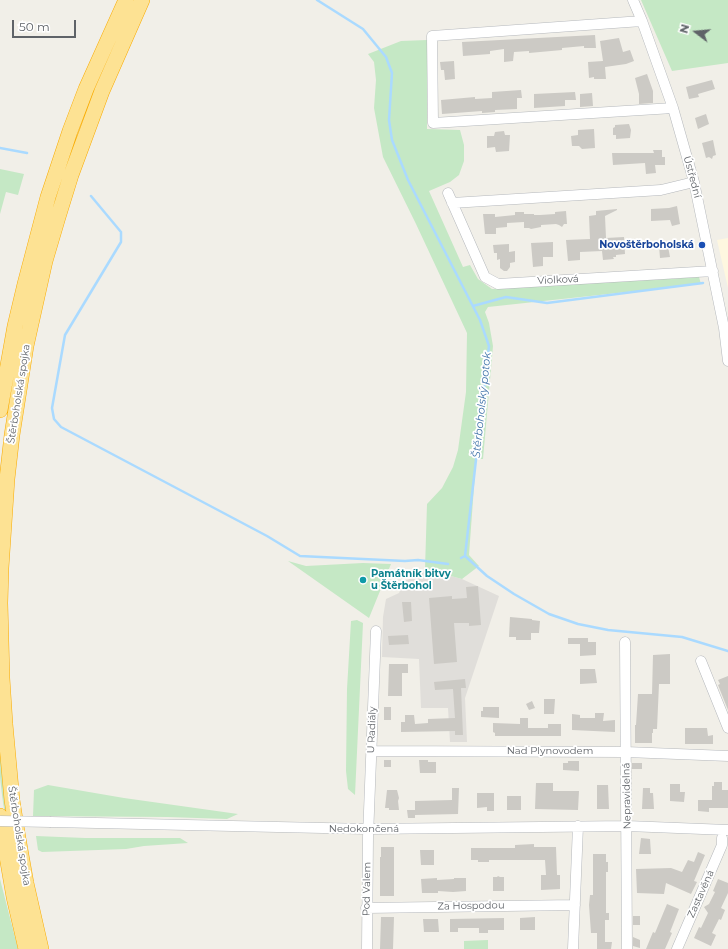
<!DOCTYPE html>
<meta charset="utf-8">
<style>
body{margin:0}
#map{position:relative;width:728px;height:949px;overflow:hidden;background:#f1efe8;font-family:Montserrat,sans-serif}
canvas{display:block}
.north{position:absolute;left:676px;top:12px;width:40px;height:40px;-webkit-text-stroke:3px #fff;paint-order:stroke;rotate:286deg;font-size:11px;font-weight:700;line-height:16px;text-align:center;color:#5f6368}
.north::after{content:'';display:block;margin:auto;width:14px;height:18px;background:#5f6368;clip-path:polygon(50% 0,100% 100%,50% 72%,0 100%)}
.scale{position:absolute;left:12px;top:20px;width:64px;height:18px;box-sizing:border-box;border:2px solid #5f6368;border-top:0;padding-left:5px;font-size:12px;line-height:14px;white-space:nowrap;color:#5f6368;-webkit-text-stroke:3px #fff;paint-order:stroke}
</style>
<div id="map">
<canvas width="728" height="949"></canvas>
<div class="north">N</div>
<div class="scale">50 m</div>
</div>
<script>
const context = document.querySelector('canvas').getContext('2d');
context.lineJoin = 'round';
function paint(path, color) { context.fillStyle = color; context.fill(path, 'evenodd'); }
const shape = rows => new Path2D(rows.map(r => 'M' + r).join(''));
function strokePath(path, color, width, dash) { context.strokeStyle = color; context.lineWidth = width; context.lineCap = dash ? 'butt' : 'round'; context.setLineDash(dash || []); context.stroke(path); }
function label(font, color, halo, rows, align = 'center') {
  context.font = font + ' Montserrat,sans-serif'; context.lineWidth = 3.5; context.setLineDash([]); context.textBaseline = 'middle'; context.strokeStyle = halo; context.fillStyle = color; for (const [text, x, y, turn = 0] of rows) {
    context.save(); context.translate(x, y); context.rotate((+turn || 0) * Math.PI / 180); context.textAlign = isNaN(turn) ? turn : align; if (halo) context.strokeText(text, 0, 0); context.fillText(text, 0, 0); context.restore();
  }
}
const commercial = shape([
 [728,238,728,288,717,240]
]);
const industrial = shape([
 [425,569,462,579,499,596,465,698,467,742,450,742,448,708,421,708,419,659,382,657,383,617,386,599,399,593,404,581,421,575]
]);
const green = shape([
 [641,0,728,0,728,63,672,71],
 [427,40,427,129,460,130,464,145,464,161,459,175,450,182,429,191,463,267,470,265,478,279,492,289,699,277,701,284,488,307,485,312,489,323,493,346,483,459,476,459,469,555,479,566,462,579,425,569,427,504,442,488,453,467,458,450,466,392,467,333,416,224,383,157,374,108,376,80,374,62,368,54,401,41],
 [0,169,24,174,18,195,6,192,0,214],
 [288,561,306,566,363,563,391,564,369,618],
 [357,620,363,623,355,795,348,789,346,771,347,689,351,621],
 [0,736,9,816,5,816,2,795,0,777],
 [48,785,124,798,238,814,227,819,168,817,33,816,34,790],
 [36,836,85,838,180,838,188,843,144,846,126,849,42,852,38,850],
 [0,879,18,949,0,949],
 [488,940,488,949,464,949,464,941]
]);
const stream = shape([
 [317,0,363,29,386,57,392,73,389,120,392,140,408,180,480,320,489,346,465,556,487,576,514,594,549,614,578,624,608,630,682,637,728,651],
 [0,148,27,153],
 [91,196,121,232,121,242,65,335,52,408,54,419,61,427,267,536,300,556,405,561,418,560,448,564],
 [473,306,506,297,547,303,703,283],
 [461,558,465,556]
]);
const building = shape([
 [595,35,596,48,584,48,584,46,562,48,562,50,529,53,529,51,514,52,513,61,504,62,504,49,490,51,490,54,463,56,462,42],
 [619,38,623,52,630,50,634,61,626,64,605,67,606,79,594,79,594,77,589,78,588,62,603,61,600,41],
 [454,61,455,79,445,80,444,70,441,70,440,62],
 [647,74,653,91,653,103,639,104,639,94,635,78],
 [712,80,715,89,698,94,699,97,689,99,686,87],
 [521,90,522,98,517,98,517,109,495,110,495,112,482,113,482,111,442,114,441,100,475,97,475,99,492,98,492,92],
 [575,92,576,100,565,100,565,106,534,108,534,94],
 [592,93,593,106,580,107,580,94],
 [706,114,709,124,698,129,695,118],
 [629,124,631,130,630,138,616,139,616,135,613,135,613,128,615,127,615,125],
 [594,129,595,148,582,149,579,146,572,146,571,136,578,135,578,130],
 [504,131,505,135,510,135,509,151,496,152,495,147,487,148,487,136,494,136,495,132],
 [713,140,716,155,713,156,712,159,709,157,706,158,702,143],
 [653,150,662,150,662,157,665,157,665,165,655,165,656,173,646,174,645,163,613,165,612,153,654,153],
 [677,206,680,224,672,226,670,220,651,221,651,209,669,208],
 [617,209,617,210,605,216,606,238,624,237,625,254,616,255,616,257,613,257,614,259,603,260,602,251,580,252,580,260,568,261,566,240,590,239,589,216,596,215,596,211],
 [566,211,567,224,564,224,562,227,559,225,556,224,541,225,541,227,531,229,529,228,524,228,524,222,507,223,507,227,496,228,496,234,485,234,483,214,495,214,495,217,515,215,515,212,524,212,524,214,534,214,534,215,540,215,555,214,555,212],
 [660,241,667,241,670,257,660,258,659,246,660,246],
 [553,242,553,257,543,257,543,266,533,267,531,243],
 [509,244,509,252,515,251,515,262,510,263,510,267,507,271,504,271,500,268,500,259,497,260,497,253,494,253,493,245],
 [478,586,481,625,469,626,469,623,454,623,457,662,434,664,429,598,452,596,452,599,467,598,466,587],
 [402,602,411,602,412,621,404,622],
 [510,617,532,619,532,620,540,621,539,633,531,633,531,640,516,640,516,637,509,637],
 [408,635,409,644,389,645,388,636],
 [568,638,588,638,588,642,596,642,596,655,580,656,580,644,568,644],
 [670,654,670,684,659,684,657,729,653,729,653,733,652,733,652,743,635,743,635,725,636,725,638,694,652,694,653,655],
 [389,664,408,664,408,673,402,673,402,696,388,696],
 [580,669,595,669,597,683,580,684],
 [728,676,728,710,718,685,720,684,718,680],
 [465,679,466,688,461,688,463,735,455,735,455,731,401,732,401,722,405,722,405,715,414,715,415,724,428,723,428,719,455,718,453,689,435,690,434,682],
 [544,699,555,699,554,714,544,714],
 [532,701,535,708,529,710,526,704],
 [384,707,391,707,391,720,384,720],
 [483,707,499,707,499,718,481,717,481,711,483,711],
 [595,713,604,713,603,721,615,720,615,732,572,730,572,714,580,715,580,718,595,718],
 [520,718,528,718,528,728,548,728,548,724,561,724,561,736,495,736,495,733,493,732,493,723,520,724],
 [685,728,707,728,708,736,713,735,713,744,685,744],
 [384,760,391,760,391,767,384,767],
 [419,760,428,760,428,762,436,762,436,773,420,773],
 [568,761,579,761,579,771,563,770,563,763,568,763],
 [632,763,642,763,642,769,632,769],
 [714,782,722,782,722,790,728,790,728,808,709,808,709,812,698,811,698,800,712,800,712,786,714,786],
 [536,783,553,783,553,791,579,791,578,810,535,809],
 [670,784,680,784,680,792,685,792,684,802,670,801],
 [597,785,608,785,609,809,597,809],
 [452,788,459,788,458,814,415,815,415,818,408,818,407,810,415,810,415,801,452,800],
 [643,788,650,788,650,793,653,793,654,809,642,809],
 [387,790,397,790,399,798,398,801,399,810,389,810,389,808,385,808],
 [477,793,494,793,494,811,487,811,487,807,477,808],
 [507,796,521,796,521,810,507,810],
 [641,838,650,839,651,854,639,854],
 [534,844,534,847,556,847,557,875,560,875,560,889,541,890,541,875,546,875,545,860,489,860,489,862,478,862,478,860,471,860,471,848,515,848,515,845],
 [381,847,394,847,394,896,380,896,380,857,381,857],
 [420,850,434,850,434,865,421,865],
 [698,852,705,855,694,881,697,882,691,894,666,883,664,894,637,893,636,869,671,868,682,872,688,860,694,862],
 [593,854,606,854,606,862,608,862,608,872,606,872,606,913,609,913,609,920,605,920,605,942,612,942,611,949,597,949,597,933,591,933,589,905,590,895,593,895],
 [498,876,500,877,504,877,504,891,493,891,493,877,497,877],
 [437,878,437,880,454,879,454,878,466,878,466,891,453,892,438,891,438,893,422,893,421,879],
 [718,879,728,883,728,893,721,908,725,910,721,920,719,919,712,933,716,935,711,946,694,938,699,927,701,928,708,913,704,907,709,904,715,892,713,891],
 [667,904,679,909,672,927,670,932,672,933,665,949,646,949,653,932,655,933],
 [633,916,640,916,640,925,633,925],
 [381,917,394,917,393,949,380,949],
 [535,917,535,930,520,930,520,918],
 [504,918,504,930,488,930,488,933,479,933,479,928,458,928,458,932,450,932,450,919],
 [423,919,438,919,439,932,424,932],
 [633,937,640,940,640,948,633,946]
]);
const minor = shape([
 [633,0,642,21,673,108,694,182,724,328,728,361],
 [642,21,432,36,433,123,673,108],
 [448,193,485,277,498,284,713,271],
 [452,203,661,190,694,182],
 [625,642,627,949],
 [701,661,728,728],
 [372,751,626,752,728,756],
 [51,822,368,829,627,826,728,830],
 [366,908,575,905],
 [367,949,368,837,376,631],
 [573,949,578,826],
 [677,949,722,845,722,838]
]);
const highway = shape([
 [0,410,15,326,25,284,48,197,70,131,86,89,126,0],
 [0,816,14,897,26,949],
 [41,949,26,883,18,838,12,800,5,724,2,678,0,603,1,568,7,479,12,435,26,346,45,261,58,217,71,175,102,91,142,0]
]);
const minorBridge = shape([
 [0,821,51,822]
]);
const markers = [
 [702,245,4,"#1a4fb4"],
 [363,580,4,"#0f9aa8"]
];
const streetNames = [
 ["Ústřední",692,177,75],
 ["Violková",558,280,-3],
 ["Štěrboholská spojka",19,394,-81],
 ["U Radiály",372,730,-88],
 ["Nad Plynovodem",550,751],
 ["Nepravidelná",627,796,-91],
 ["Nedokončená",364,829],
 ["Štěrboholská spojka",19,836,81],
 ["Pod Valem",367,889,-89],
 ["Zastavěná",701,894,-66],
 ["Za Hospodou",471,906,-1]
];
const transitNames = [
 ["Novoštěrboholská",694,245]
];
const cultureNames = [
 ["Památník bitvy",371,574],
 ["u Štěrbohol",371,586]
];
const waterNames = [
 ["Štěrboholský potok",482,405,-84]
];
paint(commercial, '#fef7e0');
paint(industrial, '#e0deda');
paint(green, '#c5e8c5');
strokePath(stream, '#aadaff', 2.5);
paint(building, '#cccac5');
strokePath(minor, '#b5b8bc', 11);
strokePath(highway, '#f9ab00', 16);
strokePath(minor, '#fff', 10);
strokePath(highway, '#fde293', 15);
strokePath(minorBridge, '#b5b8bc', 11, []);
strokePath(minorBridge, '#fff', 10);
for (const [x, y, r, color] of markers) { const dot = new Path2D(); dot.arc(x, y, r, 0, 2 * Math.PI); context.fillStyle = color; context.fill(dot); strokePath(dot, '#fff', 1.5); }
label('10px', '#5f6368', '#fff', streetNames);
label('bold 10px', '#164399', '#fff', transitNames, 'right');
label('bold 10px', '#0d838f', '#fff', cultureNames, 'left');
label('italic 11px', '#4174aa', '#fff', waterNames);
</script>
